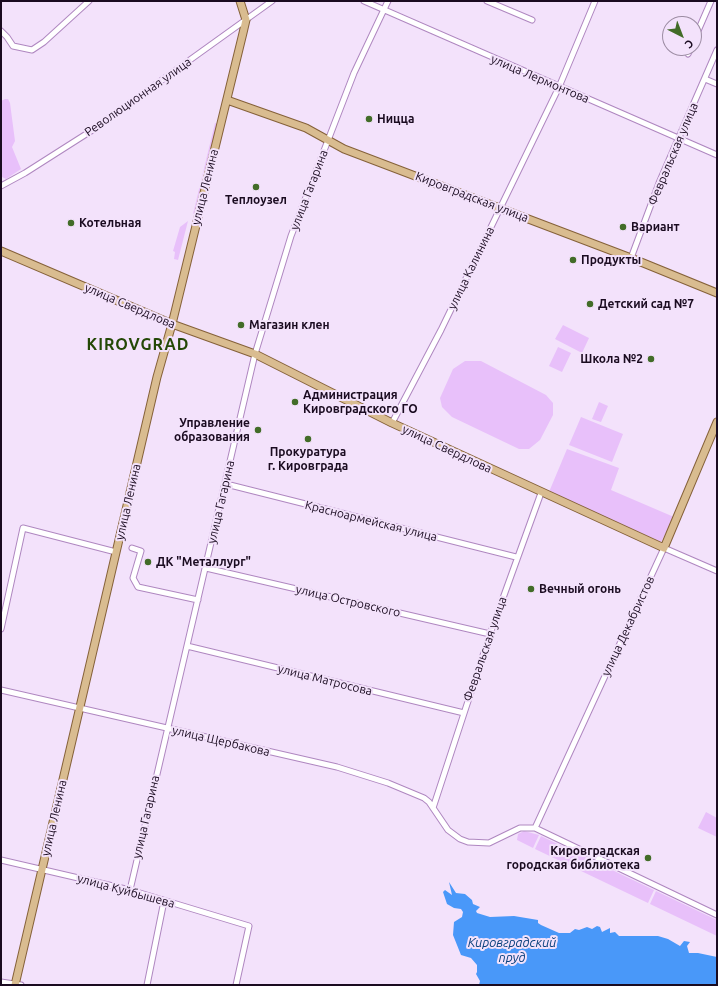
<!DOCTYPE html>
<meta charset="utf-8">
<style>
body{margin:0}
#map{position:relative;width:718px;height:986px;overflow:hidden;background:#f3e2fb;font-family:Ubuntu,sans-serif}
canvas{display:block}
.frame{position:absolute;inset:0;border:2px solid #1a0b20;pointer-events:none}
.north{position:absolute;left:662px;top:16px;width:40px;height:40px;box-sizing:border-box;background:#f3e2fb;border:1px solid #9c8ca3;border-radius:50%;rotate:138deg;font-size:11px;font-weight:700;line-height:16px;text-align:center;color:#1a0b20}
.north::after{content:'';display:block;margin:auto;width:14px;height:18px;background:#426c28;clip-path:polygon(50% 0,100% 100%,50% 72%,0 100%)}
</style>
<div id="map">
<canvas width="718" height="986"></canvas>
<div class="frame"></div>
<div class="north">С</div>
</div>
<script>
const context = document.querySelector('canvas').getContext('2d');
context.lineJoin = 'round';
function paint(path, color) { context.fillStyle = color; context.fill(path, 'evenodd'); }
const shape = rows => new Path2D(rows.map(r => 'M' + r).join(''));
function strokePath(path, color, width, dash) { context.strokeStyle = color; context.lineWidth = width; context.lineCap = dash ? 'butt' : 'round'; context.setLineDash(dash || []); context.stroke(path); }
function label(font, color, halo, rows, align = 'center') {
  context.font = font + ' Ubuntu,sans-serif'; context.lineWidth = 4; context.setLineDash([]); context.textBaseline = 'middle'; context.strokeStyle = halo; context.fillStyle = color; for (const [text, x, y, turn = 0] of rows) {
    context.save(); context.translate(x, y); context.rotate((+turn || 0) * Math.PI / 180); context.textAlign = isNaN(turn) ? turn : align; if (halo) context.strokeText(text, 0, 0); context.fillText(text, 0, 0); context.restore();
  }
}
const green = shape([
 [5,99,8,99,10,103,15,141,12,147,21,169,6,179,2,177,1,173,1,101],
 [215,123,218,124,207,169,204,170,201,182,203,184,196,212,193,214],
 [188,221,178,260,174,259,175,252,173,251,180,227],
 [563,325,589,338,582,353,555,339],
 [558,347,571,353,562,372,549,366],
 [465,361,481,361,546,395,553,403,553,415,540,440,529,449,519,449,452,417,442,407,440,398,453,369],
 [599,402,608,406,601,422,592,419],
 [581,417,623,434,612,462,569,445],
 [567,449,619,468,611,490,674,517,661,542,549,492],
 [706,812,717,818,717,837,698,828],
 [524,831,539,835,533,848,517,840,518,834],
 [541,836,654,890,648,903,535,849],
 [656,891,717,920,717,936,650,904]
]);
const water = shape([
 [449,882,456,893,465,894,472,900,473,904,480,907,476,911,477,913,490,917,514,916,538,920,538,923,541,925,559,933,570,933,575,929,579,930,587,927,592,929,597,926,600,927,602,932,610,928,610,933,615,932,619,936,658,936,668,939,680,946,684,941,690,942,687,946,689,953,698,953,717,957,717,985,479,985,480,981,476,974,477,972,477,965,471,958,461,955,453,935,454,922,462,917,463,912,461,909,454,908,447,904,443,892,445,890,452,895]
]);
const minor = shape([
 [364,1,717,155],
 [487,1,532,20],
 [1,31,7,37,13,46,32,50,44,42,89,1],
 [694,40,711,1],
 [688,54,691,48],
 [705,79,717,84],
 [1,186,25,173,91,131,272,1],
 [631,258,659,183,717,50],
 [392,423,441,330,559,87,595,1],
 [226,484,516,557],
 [132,548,141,551,133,578,138,587,198,600],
 [206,568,490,634],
 [1,629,23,528,116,552],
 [187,646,464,713],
 [1,690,337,767,388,783,424,798,429,802,448,830,460,839,468,842,489,843,520,828,535,828,717,915],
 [433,808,490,634,541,493],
 [535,828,664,548,717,571],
 [1,860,130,890,249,926,236,985],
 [130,890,255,354,291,236,354,73,388,1],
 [1,982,21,985],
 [147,985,164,901]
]);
const major = shape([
 [227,100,306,128,344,149,631,258,717,293],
 [1,251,172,324,255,354,392,423,664,548,717,422],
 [15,985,157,377,172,324,243,33,246,20,240,1]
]);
const markers = [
 [369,119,4,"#426c28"],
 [256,187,4,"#426c28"],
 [71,223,4,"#426c28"],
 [623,227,4,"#426c28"],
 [573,260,4,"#426c28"],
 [590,304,4,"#426c28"],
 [241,325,4,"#426c28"],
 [651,359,4,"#426c28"],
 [295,402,4,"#426c28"],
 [258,430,4,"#426c28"],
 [308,439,4,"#426c28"],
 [148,562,4,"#426c28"],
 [531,589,4,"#426c28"],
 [648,858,4,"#426c28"]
];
const streetNames = [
 ["улица Лермонтова",540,79,23],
 ["Революционная улица",138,97,-35],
 ["Февральская улица",673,154,-67],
 ["улица Ленина",205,187,-76],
 ["улица Гагарина",309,190,-69],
 ["Кировградская улица",472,197,21],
 ["улица Калинина",471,268,-64],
 ["улица Свердлова",130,306,23],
 ["улица Свердлова",447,449,25],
 ["улица Ленина",128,502,-77],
 ["улица Гагарина",221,502,-77],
 ["Красноармейская улица",371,521,14],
 ["улица Островского",348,601,13],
 ["улица Декабристов",628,626,-65],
 ["Февральская улица",485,649,-71],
 ["улица Матросова",325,680,14],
 ["улица Щербакова",221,741,13],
 ["улица Гагарина",146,817,-77],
 ["улица Ленина",54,818,-77],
 ["улица Куйбышева",126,891,15]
];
const poiNames = [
 ["Ницца",377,119],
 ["Теплоузел",256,200,"center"],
 ["Котельная",79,223],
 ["Вариант",631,227],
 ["Продукты",581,260],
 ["Детский сад №7",598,304],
 ["Магазин клен",249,325],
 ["Школа №2",643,359,"right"],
 ["Администрация",303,395],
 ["Кировградского ГО",303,409],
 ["Управление",250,423,"right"],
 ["образования",250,437,"right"],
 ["Прокуратура",308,452,"center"],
 ["г. Кировграда",308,466,"center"],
 ["ДК \"Металлург\"",156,562],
 ["Вечный огонь",539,589],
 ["Кировградская",640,851,"right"],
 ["городская библиотека",640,865,"right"]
];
const waterNames = [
 ["Кировградский",512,943],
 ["пруд",512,958]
];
const districtNames = [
 ["KIROVGRAD",138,345]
];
paint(green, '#e8c0fa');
paint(water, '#4998f9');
strokePath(minor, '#af87c0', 7);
strokePath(major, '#856139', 9);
strokePath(minor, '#fff', 5);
strokePath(major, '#d9bc90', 7);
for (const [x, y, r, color] of markers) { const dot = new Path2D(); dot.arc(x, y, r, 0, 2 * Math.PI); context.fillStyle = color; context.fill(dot); strokePath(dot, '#f3e2fb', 1.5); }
label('12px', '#1a0b20', '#f3e2fb', streetNames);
label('bold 12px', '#1a0b20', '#f3e2fb', poiNames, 'left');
label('italic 13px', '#09407d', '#f3e2fb', waterNames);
context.letterSpacing = '1px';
label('bold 16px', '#244806', '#f3e2fb', districtNames);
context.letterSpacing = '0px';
</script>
